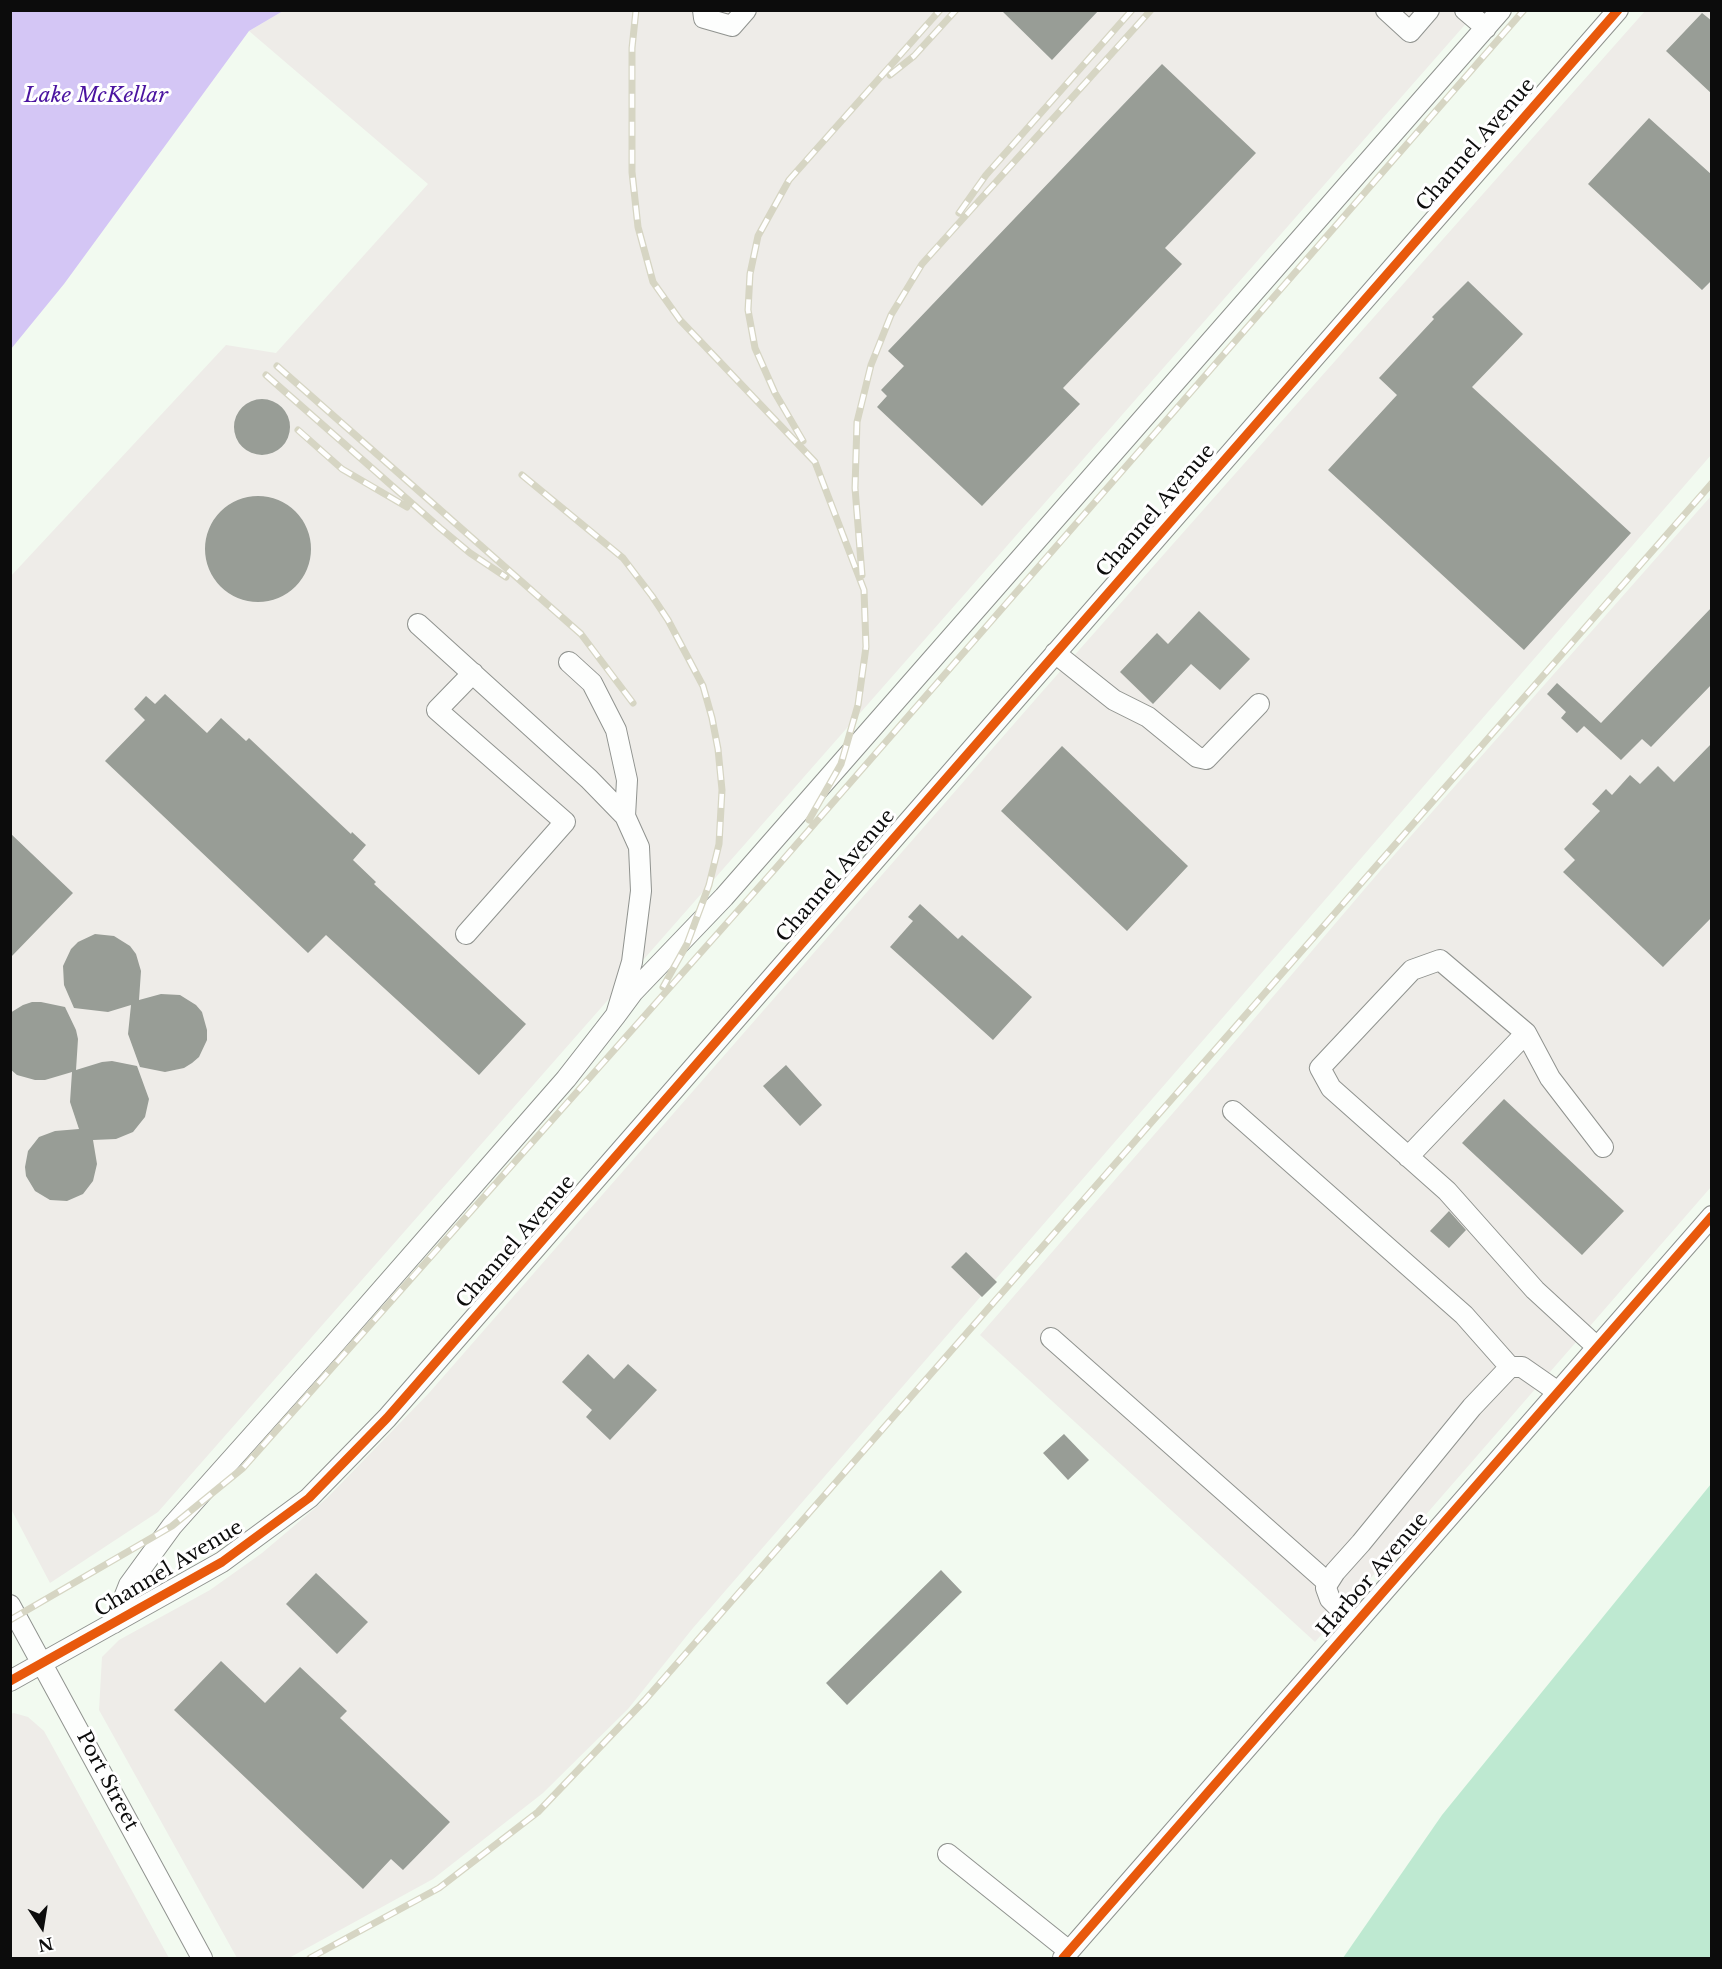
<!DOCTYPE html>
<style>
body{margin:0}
#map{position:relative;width:1722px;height:1969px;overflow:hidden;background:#f2faf0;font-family:"Libre Baskerville",serif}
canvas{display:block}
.frame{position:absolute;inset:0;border:12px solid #0c0c0c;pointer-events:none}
.north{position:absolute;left:12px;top:1897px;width:60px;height:60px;-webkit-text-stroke:4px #fff;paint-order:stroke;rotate:168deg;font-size:16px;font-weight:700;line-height:24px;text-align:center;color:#0c0c0c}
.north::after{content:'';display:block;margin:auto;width:21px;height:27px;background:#0c0c0c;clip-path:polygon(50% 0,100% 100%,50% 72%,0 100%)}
</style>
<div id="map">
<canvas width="1722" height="1969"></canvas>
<div class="frame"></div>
<div class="north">N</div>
</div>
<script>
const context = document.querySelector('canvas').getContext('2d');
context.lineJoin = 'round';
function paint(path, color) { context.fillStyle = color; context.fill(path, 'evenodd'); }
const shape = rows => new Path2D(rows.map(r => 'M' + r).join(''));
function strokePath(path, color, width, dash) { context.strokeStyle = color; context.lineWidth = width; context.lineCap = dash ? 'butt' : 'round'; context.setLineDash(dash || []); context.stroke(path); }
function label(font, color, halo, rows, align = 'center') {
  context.font = font + ' "Libre Baskerville",serif'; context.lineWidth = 6; context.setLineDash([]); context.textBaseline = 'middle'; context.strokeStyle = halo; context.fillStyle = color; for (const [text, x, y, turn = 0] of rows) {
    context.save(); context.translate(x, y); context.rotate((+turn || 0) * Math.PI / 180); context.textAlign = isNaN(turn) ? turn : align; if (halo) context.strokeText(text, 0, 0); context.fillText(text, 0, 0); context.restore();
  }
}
const industrial = shape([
 [283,11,1477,11,158,1512,50,1583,10,1507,10,577,226,345,276,353,428,184,249,31],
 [1645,11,1711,11,1711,455,693,1628,628,1709,543,1793,433,1879,289,1958,237,1958,99,1710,102,1657,119,1640,210,1590,262,1553,327,1498,429,1393,1041,693],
 [1711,496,1711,1187,1315,1642,980,1335,1213,1067,1380,871],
 [14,1713,28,1717,44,1731,169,1958,11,1958,10,1714]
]);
const forest = shape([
 [1711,1484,1711,1958,1343,1958,1442,1815]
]);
const water = shape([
 [11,10,283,11,249,31,64,284,11,349]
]);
const building = shape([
 [1001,10,1099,10,1052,60],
 [1702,13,1712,21,1712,94,1666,51],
 [1162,64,1256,153,1165,248,1182,264,1063,388,1080,404,982,506,877,407,887,396,881,390,904,366,888,351],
 [1649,118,1712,175,1712,280,1702,290,1588,184],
 [1468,281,1523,334,1472,387,1631,533,1524,650,1328,470,1397,395,1379,378,1434,319,1432,317],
 '234 427a28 28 0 1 1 56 0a28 28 0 1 1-56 0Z',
 '205 549a53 53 0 1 1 106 0a53 53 0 1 1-106 0Z',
 [1712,607,1712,684,1651,747,1642,739,1621,760,1584,726,1577,733,1561,718,1566,712,1547,694,1557,683,1601,723],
 [1199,611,1250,659,1220,690,1191,664,1153,704,1120,672,1157,633,1168,644],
 [165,694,207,733,221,718,246,741,249,738,351,834,352,832,366,845,353,860,376,882,374,884,526,1024,479,1075,326,935,308,953,105,761,145,720,134,709,146,696,155,704],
 [1712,743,1712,917,1663,967,1563,872,1575,860,1564,849,1600,811,1592,804,1606,789,1612,795,1630,775,1640,784,1658,766,1674,782],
 [1062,746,1188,866,1127,931,1001,811],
 [10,833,73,893,10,958],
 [920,904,958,939,962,935,1032,997,993,1040,890,947,913,921,908,917],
 [95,934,114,936,130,946,136,954,141,971,139,1000,161,994,180,995,196,1005,202,1012,207,1030,207,1040,199,1057,192,1063,184,1068,165,1072,140,1067,128,1034,131,1005,108,1012,74,1008,64,985,63,966,71,949,78,942],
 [32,1002,41,1002,65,1007,76,1030,78,1039,76,1070,102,1062,112,1061,137,1066,149,1099,145,1117,133,1132,116,1139,93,1140,97,1164,93,1181,83,1194,67,1201,50,1200,35,1191,26,1176,25,1167,28,1151,39,1137,55,1131,79,1129,70,1102,72,1072,45,1080,35,1080,17,1075,10,1069,10,1013,23,1005],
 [786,1065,822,1105,800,1126,763,1086],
 [1504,1099,1624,1211,1582,1255,1462,1143],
 [1449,1211,1466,1230,1449,1248,1430,1231],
 [966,1252,997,1282,982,1297,951,1267],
 [588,1354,614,1379,628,1364,657,1390,610,1440,586,1417,592,1410,562,1382],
 [1064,1434,1089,1460,1068,1480,1043,1453],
 [941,1570,962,1592,847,1705,826,1683],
 [316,1573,368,1622,337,1654,286,1604],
 [221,1661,265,1703,300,1667,347,1711,340,1718,450,1822,403,1870,391,1859,363,1889,174,1710]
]);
const minor = shape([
 [703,10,704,18,732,26,746,10],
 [1386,10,1410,32,1429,10],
 [1465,10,1486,28],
 [1055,653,1114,700,1148,717,1197,757,1206,759,1259,704],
 [569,662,592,683,616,730,627,780,625,816],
 [466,934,565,822,437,710,473,673],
 [616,1015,633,992,724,897,1501,10],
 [1233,1111,1464,1315,1510,1367],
 [1408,1157,1526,1033],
 [1051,1338,1328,1583],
 [1597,1347,1535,1290,1447,1191,1331,1088,1320,1068,1412,970,1440,960,1526,1033,1550,1078,1603,1147],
 [10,1605,202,1958],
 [114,1623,129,1585,172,1526,329,1350,566,1079,616,1015,632,962,641,891,639,847,625,816,589,779,418,624],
 [1355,1624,1330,1599,1326,1588,1328,1583,1335,1572,1361,1543,1472,1407,1510,1367,1522,1367,1558,1392],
 [10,1681,222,1562,309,1498,387,1418,1618,10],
 [948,1854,1069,1951],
 [1063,1958,1712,1216]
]);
const rail = shape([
 [636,10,632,48,632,172,638,227,653,282,680,320,815,462,864,590,866,647,858,705,841,764,809,820],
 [890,75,914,56,956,10],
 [959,213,986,175,1132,10],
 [277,366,581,634,633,703],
 [266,375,440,528,470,553,506,577],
 [298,430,342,469,407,507],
 [803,441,775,393,755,348,748,310,750,274,758,236,789,180,940,10],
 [522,475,623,558,652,596,668,620,703,686,712,718,718,749,722,790,719,844,709,885,687,944,663,987],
 [862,575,855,488,857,422,871,365,891,315,922,264,1151,10],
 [10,1620,172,1526,243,1468,775,869,1524,10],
 [310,1958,439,1888,538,1812,645,1700,1712,483]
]);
const cycleway = shape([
 [10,1681,222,1562,309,1498,387,1418,1618,10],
 [1063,1958,1712,1216]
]);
const streetNames = [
 ["Channel Avenue",1476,145,-49],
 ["Channel Avenue",1156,511,-49],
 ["Channel Avenue",836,876,-49],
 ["Channel Avenue",516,1242,-49],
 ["Channel Avenue",169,1569,-31],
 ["Harbor Avenue",1373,1575,-49],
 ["Port Street",107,1781,62]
];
const waterNames = [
 ["Lake McKellar",96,96]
];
paint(industrial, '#eeece8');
paint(forest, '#bee9d1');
paint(water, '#d4c6f5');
paint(building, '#989d96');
strokePath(minor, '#90938f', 22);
strokePath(minor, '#fdfefd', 20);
strokePath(rail, '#d6d5c3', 7);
strokePath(rail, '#fff', 4.5, [14]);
strokePath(cycleway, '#e8590c', 9);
label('20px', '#0c0c0c', '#fff', streetNames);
label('italic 21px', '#4b14a0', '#fff', waterNames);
</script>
